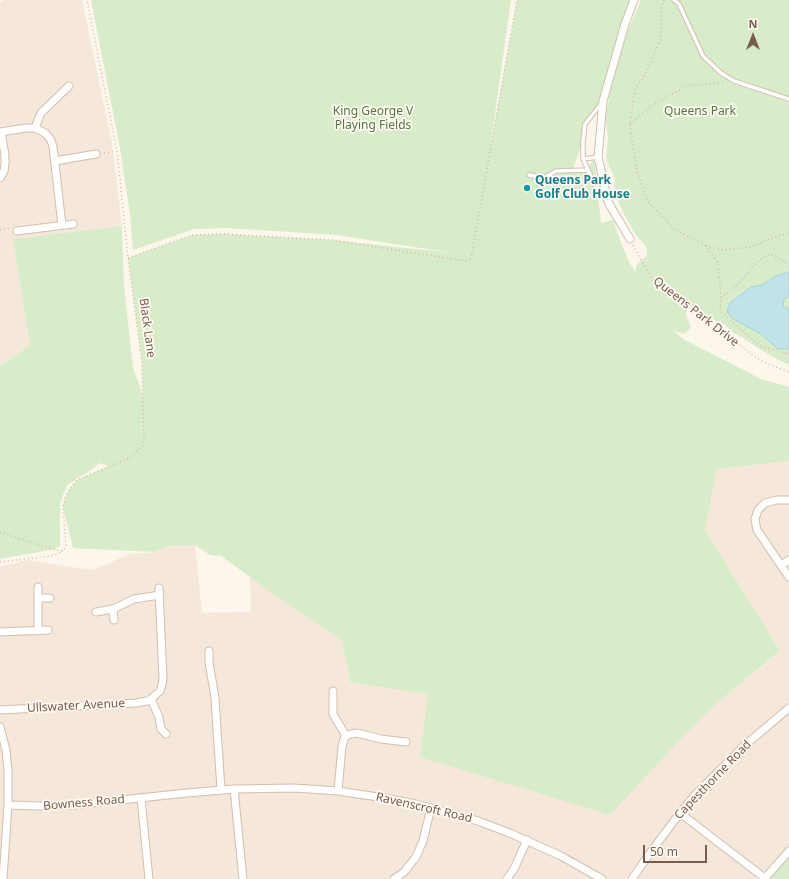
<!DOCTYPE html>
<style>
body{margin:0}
#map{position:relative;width:789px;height:879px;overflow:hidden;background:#fdf6ec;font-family:"Noto Sans",sans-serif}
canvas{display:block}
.north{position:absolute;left:733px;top:16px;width:40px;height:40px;-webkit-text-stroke:3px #fffaf3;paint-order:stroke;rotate:0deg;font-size:11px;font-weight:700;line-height:16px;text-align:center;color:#7a5c4d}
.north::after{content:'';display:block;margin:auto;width:14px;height:18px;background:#7a5c4d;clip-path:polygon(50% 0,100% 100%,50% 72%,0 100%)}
.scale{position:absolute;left:643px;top:845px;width:64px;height:18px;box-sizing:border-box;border:2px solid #7a5c4d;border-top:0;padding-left:5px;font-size:12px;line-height:14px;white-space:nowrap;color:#7a5c4d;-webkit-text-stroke:3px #fffaf3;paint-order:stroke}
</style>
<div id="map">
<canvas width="789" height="879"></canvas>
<div class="north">N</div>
<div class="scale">50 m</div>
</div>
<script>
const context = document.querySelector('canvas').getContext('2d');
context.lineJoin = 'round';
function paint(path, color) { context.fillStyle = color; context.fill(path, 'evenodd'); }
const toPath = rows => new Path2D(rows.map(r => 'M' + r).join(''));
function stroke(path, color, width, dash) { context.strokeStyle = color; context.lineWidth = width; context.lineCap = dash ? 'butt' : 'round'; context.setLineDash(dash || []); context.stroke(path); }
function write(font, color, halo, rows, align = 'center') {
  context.font = font + ' "Noto Sans",sans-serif'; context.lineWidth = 3.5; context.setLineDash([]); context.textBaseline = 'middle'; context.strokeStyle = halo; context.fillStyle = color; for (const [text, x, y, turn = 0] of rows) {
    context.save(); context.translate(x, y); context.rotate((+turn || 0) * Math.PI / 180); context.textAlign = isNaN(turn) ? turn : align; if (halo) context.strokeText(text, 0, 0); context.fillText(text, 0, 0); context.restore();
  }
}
const residential = toPath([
 [4,0,82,0,112,143,122,226,13,239,30,345,0,366,0,3],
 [789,461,789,879,0,879,0,567,26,560,51,564,93,570,130,554,155,552,168,546,195,545,202,613,251,612,250,576,286,603,342,640,350,682,427,694,426,711,674,746,717,703,780,652,705,530,717,469]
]);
const green = toPath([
 [91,0,511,0,490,150,517,0,630,0,603,101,585,124,583,141,573,169,588,170,594,157,601,223,613,220,620,240,630,264,636,272,636,266,641,260,646,257,647,254,646,246,637,237,624,214,618,201,614,186,615,179,606,159,608,136,605,118,612,83,628,30,641,0,789,0,789,365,771,356,733,332,720,321,718,323,694,307,687,306,686,314,691,328,684,334,673,330,683,339,761,379,789,387,789,461,717,469,705,530,780,651,717,703,674,746,610,815,420,757,426,711,427,694,350,682,342,640,286,603,221,556,210,555,195,545,168,546,155,552,73,548,63,507,65,498,69,490,76,481,84,477,109,466,100,463,91,470,67,485,60,503,60,545,55,549,0,559,0,366,30,345,13,239,122,226,124,285,133,368,143,395,142,362,128,258,192,235,223,234,332,240,453,253,336,235,227,228,194,229,133,250,130,215,120,148],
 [789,851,789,879,766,879]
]);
const water = toPath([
 [789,272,789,296,784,299,783,304,784,307,789,309,789,349,778,349,761,334,733,319,727,312,730,303,751,287,762,285,775,276,789,272]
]);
const path = toPath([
 [664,0,661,9,661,38,645,75,635,89,630,124,637,171,648,202,666,220,673,228,706,246,718,263,721,298,720,311,760,346,789,354],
 [630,124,653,105,686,86,724,82],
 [104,153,116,151],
 [0,230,10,228],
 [633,245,653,281,698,316,763,362,789,372],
 [706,246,724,250,751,247,774,237,789,233],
 [128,258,192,235,223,234,332,240,465,261,470,259,472,254,517,0],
 [721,298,738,284,755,264,767,255,773,255,789,264],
 [0,532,51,549,63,551,65,548,66,544,63,507,65,498,69,490,76,481,84,477,128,459,144,444,142,362,128,258,117,151,87,0],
 [0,562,51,556,59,553,63,551]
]);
const service = toPath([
 [674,0,679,4,703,56,721,73,734,81,789,99],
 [601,104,585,124,583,141,583,159,596,187,605,191],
 [583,159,598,157],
 [529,175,544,178,556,171,588,170]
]);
const minor = toPath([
 [35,128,41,113,69,86],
 [0,132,26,128,35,128,45,133,51,140,53,147,62,225],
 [55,161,96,154],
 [0,178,4,171,5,164,5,155,1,132],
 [17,231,73,224],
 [630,239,608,202,598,157,603,101,625,24,634,0],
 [789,500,777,500,765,503,758,510,755,519,756,525,757,530,789,577],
 [781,565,789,560],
 [38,598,50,598],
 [113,609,114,620],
 [96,612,113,609,134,599,160,595],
 [38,631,38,587],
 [0,632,48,630],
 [209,651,209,662,215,698,221,790],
 [333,691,333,714,346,736],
 [151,699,159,717,161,729,166,734],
 [0,710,136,703,147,701,151,699,160,691,162,685,163,679,159,588],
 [0,727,6,750,8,771,8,805,3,879],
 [234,789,243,879],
 [338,791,342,746,344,739,346,736,351,734,357,733,381,739,406,742],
 [141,798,149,879],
 [8,805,41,806,73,805,187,793,234,789,294,788,338,791,378,797,416,804,478,821,512,834,561,856,602,879],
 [680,813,766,879],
 [765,878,789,851],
 [394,879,404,872,416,857,423,841,431,808],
 [507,879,514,869,527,840],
 [632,879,650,853,680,813,695,795,744,746,789,708]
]);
const markers = [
 [527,188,4,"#0f9aa8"]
];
const parkNames = [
 ["King George V",373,112],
 ["Playing Fields",373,126],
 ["Queens Park",700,112]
];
const cultureNames = [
 ["Queens Park",535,181],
 ["Golf Club House",535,195]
];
const streetNames = [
 ["Queens Park Drive",696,312,38],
 ["Black Lane",147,328,82],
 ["Ullswater Avenue",76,706,-3],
 ["Capesthorne Road",713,780,-46],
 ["Bowness Road",84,803,-5],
 ["Ravenscroft Road",424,808,13]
];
paint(residential, '#f5e8da');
paint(green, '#d8ecc9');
paint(water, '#bfe3e8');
stroke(water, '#a5d3da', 1);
stroke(service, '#d1beb0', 5.5);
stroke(minor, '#d1beb0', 9);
stroke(path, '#d9b8a5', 1.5, [1, 3]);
stroke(service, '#fff', 3.5);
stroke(minor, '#fff', 7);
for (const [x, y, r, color] of markers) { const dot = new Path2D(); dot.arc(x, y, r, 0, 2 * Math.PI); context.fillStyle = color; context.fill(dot); stroke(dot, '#fffaf3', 1.5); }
write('12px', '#537a41', '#fffaf3', parkNames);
write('bold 12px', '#0d838f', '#fffaf3', cultureNames, 'left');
write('12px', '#7a5c4d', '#fffaf3', streetNames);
</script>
